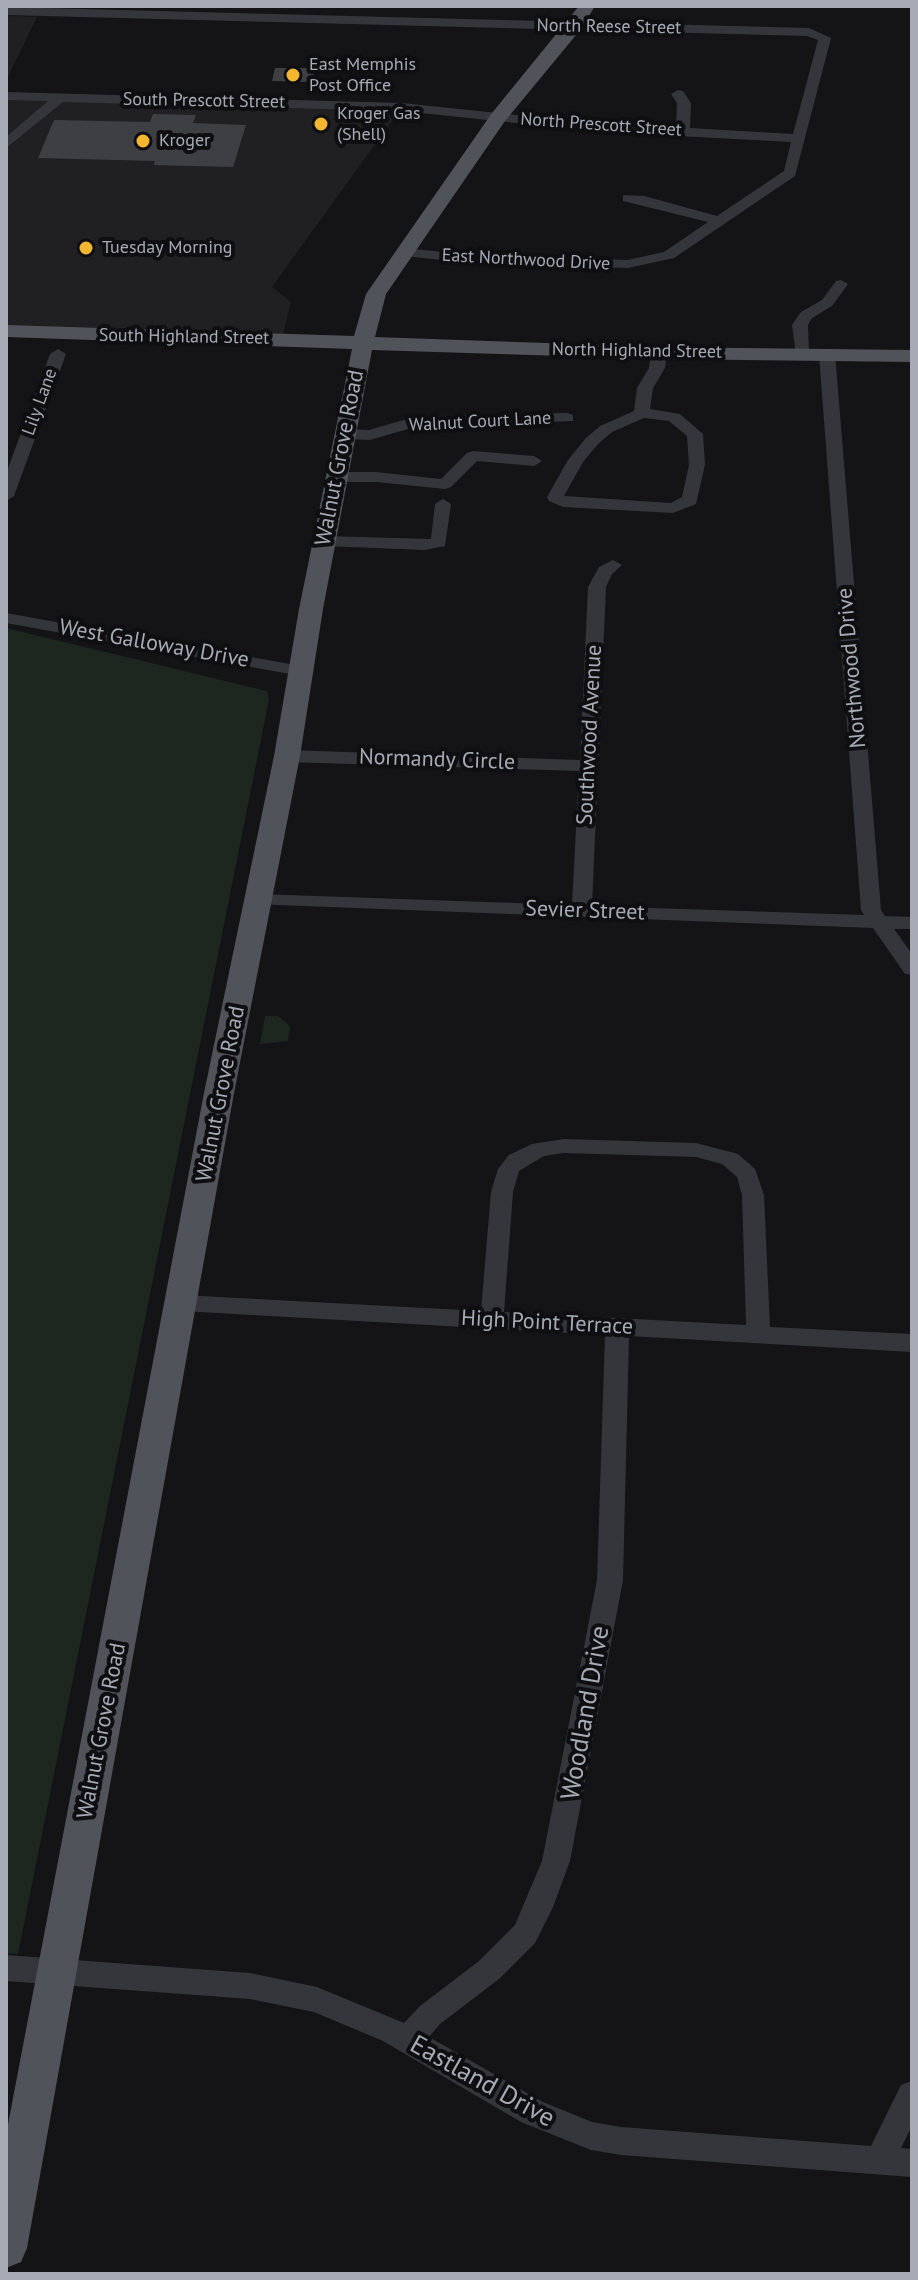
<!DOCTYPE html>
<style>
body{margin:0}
#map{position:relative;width:918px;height:2280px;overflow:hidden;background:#141416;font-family:"PT Sans",sans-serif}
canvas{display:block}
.frame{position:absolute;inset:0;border:8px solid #a6abb6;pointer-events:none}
</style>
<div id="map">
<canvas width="918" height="2280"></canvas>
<div class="frame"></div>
</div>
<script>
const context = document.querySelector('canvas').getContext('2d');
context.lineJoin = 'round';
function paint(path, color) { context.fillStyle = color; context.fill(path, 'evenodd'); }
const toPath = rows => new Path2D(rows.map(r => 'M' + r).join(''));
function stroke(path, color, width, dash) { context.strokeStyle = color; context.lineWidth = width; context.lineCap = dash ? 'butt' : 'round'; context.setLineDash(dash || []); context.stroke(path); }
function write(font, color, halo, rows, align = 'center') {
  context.font = font + ' "PT Sans",sans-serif'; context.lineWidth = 8; context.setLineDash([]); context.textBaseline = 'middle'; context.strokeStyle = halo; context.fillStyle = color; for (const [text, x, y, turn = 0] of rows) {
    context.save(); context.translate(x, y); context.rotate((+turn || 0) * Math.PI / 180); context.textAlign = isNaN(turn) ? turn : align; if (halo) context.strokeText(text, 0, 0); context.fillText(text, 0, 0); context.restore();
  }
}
const built = toPath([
 [6,16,37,17,6,81],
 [6,96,402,107,272,287,291,302,282,339,6,331]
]);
const green = toPath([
 [6,628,267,691,269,699,18,1954,6,1953],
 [265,1016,278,1016,290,1026,288,1041,260,1044]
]);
const building = toPath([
 [275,68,315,68,312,82,272,81],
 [153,114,196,115,193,123,246,125,233,167,154,165,155,161,38,158,54,120,150,122]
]);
const minor = toPath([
 [6,7,809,28,831,38,795,176,674,258,628,268,472,263,404,256,397,252,404,248,472,255,628,260,664,252,708,222,623,201,623,195,644,196,717,216,784,171,791,142,602,132,402,111,63,102,6,148,6,137,48,101,6,100,6,92,402,103,602,124,676,128,677,103,671,94,678,90,683,91,691,103,690,128,793,134,818,40,807,36,6,15,6,7],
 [841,280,848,284,832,306,812,318,808,325,809,353,801,358,796,356,792,325,801,312,822,300,836,281,841,280],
 [659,348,667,353,665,368,653,388,650,409,680,414,703,434,705,465,696,504,673,513,563,507,549,501,547,497,568,460,586,438,600,426,634,411,637,388,649,368,651,353,659,348],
 [644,418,669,421,687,436,689,465,682,497,671,503,564,496,583,462,598,444,612,432,644,418],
 [58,349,66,354,14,496,6,501,6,474,50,354,58,349],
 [827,349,835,354,881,910,885,916,912,917,912,929,894,929,912,954,912,975,905,974,873,928,252,904,249,900,259,894,572,905,579,771,287,762,278,756,287,750,580,760,588,587,599,567,613,560,622,565,612,574,606,587,592,906,864,915,861,910,819,354,827,349],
 [567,413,573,415,573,421,440,426,408,429,370,440,346,439,338,434,346,429,369,430,407,419,440,416,567,413],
 [473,451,534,456,542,461,534,466,477,461,451,487,445,489,376,482,337,482,329,477,337,472,376,472,441,479,467,453,473,451],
 [443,499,451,504,445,546,425,550,324,546,316,541,324,536,431,539,435,504,443,499],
 [6,613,301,666,310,671,301,676,6,623,6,613],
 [564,1139,696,1143,738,1154,755,1169,764,1195,770,1327,912,1334,912,1352,629,1336,623,1580,570,1861,553,1907,535,1943,499,1979,440,2024,429,2037,543,2102,592,2122,621,2127,871,2146,901,2085,912,2081,912,2126,901,2148,912,2149,912,2177,621,2155,591,2150,521,2122,383,2041,314,2012,250,1999,6,1981,6,1955,250,1973,317,1987,404,2023,420,2006,479,1961,515,1925,542,1861,597,1580,605,1335,182,1311,174,1309,170,1303,174,1297,182,1295,481,1311,491,1192,498,1169,509,1155,532,1144,564,1139],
 [564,1153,696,1157,722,1164,737,1177,742,1195,746,1325,504,1312,513,1192,519,1171,544,1156,564,1153]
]);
const major = toPath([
 [579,6,595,6,581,29,505,121,386,294,375,337,659,347,912,350,912,362,659,359,372,350,323,609,300,756,234,1093,27,2248,21,2262,6,2268,6,2135,204,1093,274,756,299,609,352,349,6,337,6,325,354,336,366,294,492,113,579,6]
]);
const markers = [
 [293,75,8,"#f2b631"],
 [321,124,8,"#f2b631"],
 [143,141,8,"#f2b631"],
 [86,248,8,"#f2b631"]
];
const farStreetnames = [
 ["North Reese Street",609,27,1],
 ["South Prescott Street",204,101,1],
 ["North Prescott Street",601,125,4],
 ["East Northwood Drive",526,260,3],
 ["South Highland Street",184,337,1],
 ["North Highland Street",637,351,1],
 ["Lily Lane",40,402,-70],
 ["Walnut Court Lane",480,422,-3]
];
const farPoinames = [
 ["East Memphis",309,65],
 ["Post Office",309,86],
 ["Kroger Gas",337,114],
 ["(Shell)",337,135],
 ["Kroger",159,141],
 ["Tuesday Morning",102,248]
];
const streetNames = [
 ["Walnut Grove Road",340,458,-79],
 ["West Galloway Drive",154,644,10],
 ["Northwood Drive",852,668,-95],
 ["Southwood Avenue",590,735,-87],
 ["Normandy Circle",437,760,2],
 ["Sevier Street",585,911,2],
 ["Walnut Grove Road",221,1094,-79],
 ["High Point Terrace",547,1323,3],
 ["Walnut Grove Road",102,1731,-79]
];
const nearStreetnames = [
 ["Woodland Drive",586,1713,-80],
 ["Eastland Drive",482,2082,29]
];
paint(built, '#202023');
paint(green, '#1e2620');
paint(building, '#3e3f43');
paint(minor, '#35363b');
paint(major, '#51535a');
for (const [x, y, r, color] of markers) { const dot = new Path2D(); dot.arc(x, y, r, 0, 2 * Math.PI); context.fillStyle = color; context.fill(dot); stroke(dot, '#0f0f11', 3); }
write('18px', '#a6abb6', '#0f0f11', farStreetnames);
write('18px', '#a6abb6', '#0f0f11', farPoinames, 'left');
write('22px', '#a6abb6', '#0f0f11', streetNames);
write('26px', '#a6abb6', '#0f0f11', nearStreetnames);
</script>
